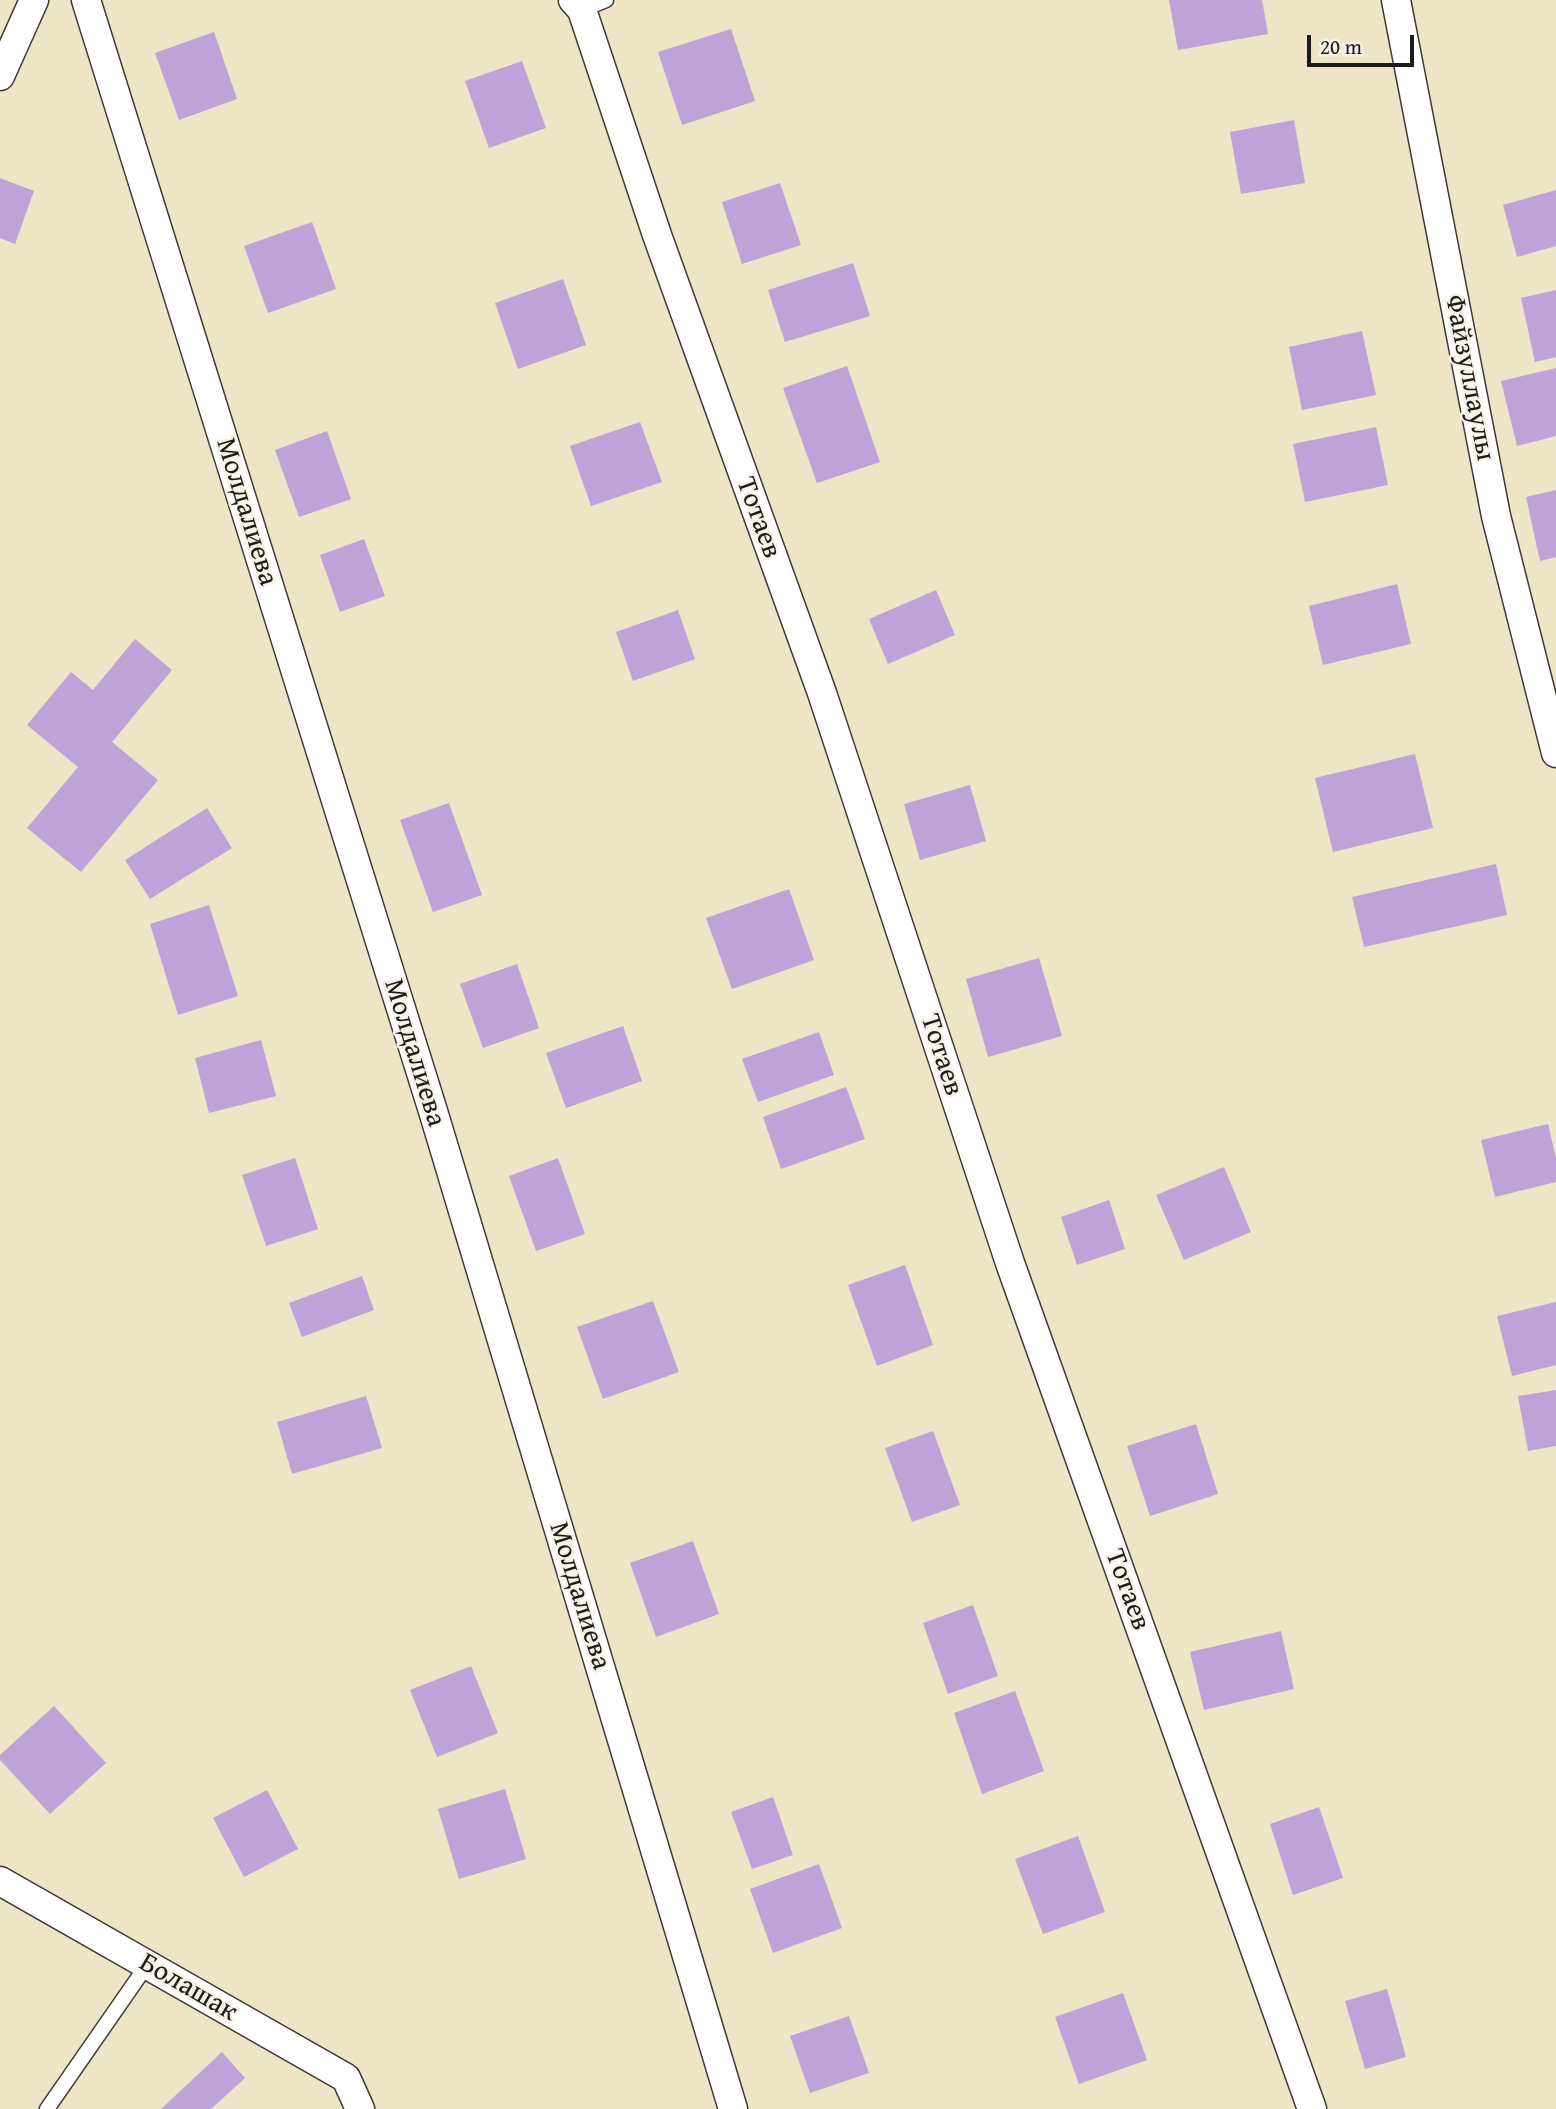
<!DOCTYPE html>
<meta charset="utf-8">
<style>
body{margin:0}
#map{position:relative;width:1556px;height:2109px;overflow:hidden;background:#eee4c6;font-family:"Gentium Book Plus",serif}
canvas{display:block}
.scale{position:absolute;left:1307px;top:35px;width:107px;height:32px;box-sizing:border-box;border:4px solid #1c1c1c;border-top:0;padding-left:9px;font-size:21px;line-height:24px;white-space:nowrap;color:#1c1c1c;-webkit-text-stroke:5px #f7f3e8;paint-order:stroke}
</style>
<div id="map">
<canvas width="1556" height="2109"></canvas>
<div class="scale">20 m</div>
</div>
<script>
const context = document.querySelector('canvas').getContext('2d');
context.lineJoin = 'round';
function paint(path, color) { context.fillStyle = color; context.fill(path, 'evenodd'); }
const toPath = rows => new Path2D(rows.map(r => 'M' + r).join(''));
function stroke(path, color, width, dash) { context.strokeStyle = color; context.lineWidth = width; context.lineCap = dash ? 'butt' : 'round'; context.setLineDash(dash || []); context.stroke(path); }
function write(font, color, halo, rows, align = 'center') {
  context.font = font + ' "Gentium Book Plus",serif'; context.lineWidth = 5; context.setLineDash([]); context.textBaseline = 'middle'; context.strokeStyle = halo; context.fillStyle = color; for (const [text, x, y, turn = 0] of rows) {
    context.save(); context.translate(x, y); context.rotate((+turn || 0) * Math.PI / 180); context.textAlign = isNaN(turn) ? turn : align; if (halo) context.strokeText(text, 0, 0); context.fillText(text, 0, 0); context.restore();
  }
}
const building = toPath([
 [1169,0,1262,0,1268,34,1178,50],
 [731,29,755,101,682,125,658,52],
 [214,32,237,99,179,120,155,53],
 [522,61,546,128,489,148,465,81],
 [1294,120,1305,183,1241,194,1230,132],
 [0,178,34,191,15,244,0,238],
 [780,183,801,245,742,264,722,202],
 [1556,190,1556,246,1517,257,1503,205],
 [312,222,336,289,268,313,244,246],
 [853,263,870,316,785,342,768,290],
 [563,279,586,345,518,369,495,303],
 [1556,290,1556,357,1535,362,1521,298],
 [1362,331,1376,395,1302,410,1289,347],
 [847,366,880,462,817,483,783,388],
 [1556,368,1556,436,1517,446,1501,381],
 [640,422,662,482,591,506,570,446],
 [1376,427,1388,485,1305,502,1293,444],
 [327,431,351,499,299,517,275,450],
 [1556,490,1556,557,1540,561,1526,497],
 [364,539,385,596,340,612,320,555],
 [1397,584,1411,644,1323,665,1309,606],
 [936,590,955,635,888,664,869,619],
 [678,610,695,659,633,681,616,632],
 [135,639,172,670,112,742,158,780,81,872,27,828,78,767,27,725,71,672,93,690],
 [1415,754,1433,828,1333,852,1315,778],
 [970,785,986,841,920,860,904,804],
 [449,803,482,895,433,912,400,820],
 [207,808,232,848,150,899,125,860],
 [1496,864,1507,915,1364,947,1352,897],
 [789,889,814,960,732,989,706,918],
 [209,905,238,996,178,1015,150,924],
 [1039,958,1062,1036,988,1057,966,979],
 [517,964,539,1028,483,1048,460,984],
 [623,1026,642,1081,566,1108,546,1053],
 [819,1032,834,1075,758,1102,742,1059],
 [261,1040,276,1096,209,1113,195,1058],
 [846,1087,865,1139,781,1169,763,1117],
 [1548,1124,1556,1158,1556,1182,1495,1197,1481,1140],
 [295,1158,318,1229,266,1246,242,1175],
 [558,1158,585,1234,536,1251,509,1176],
 [1224,1167,1251,1232,1184,1260,1156,1195],
 [1109,1200,1125,1249,1077,1265,1061,1217],
 [905,1265,933,1345,877,1366,848,1285],
 [362,1276,374,1310,302,1337,289,1303],
 [653,1301,679,1372,603,1399,577,1327],
 [1556,1302,1556,1365,1512,1376,1497,1316],
 [1556,1390,1556,1446,1528,1451,1518,1396],
 [366,1396,382,1448,292,1474,277,1422],
 [1196,1424,1218,1494,1150,1516,1127,1446],
 [933,1431,960,1505,912,1522,885,1448],
 [693,1541,719,1614,656,1637,630,1563],
 [973,1605,998,1676,948,1694,923,1623],
 [1281,1631,1294,1689,1204,1710,1190,1652],
 [471,1666,498,1733,437,1757,410,1690],
 [1015,1691,1044,1771,982,1794,954,1713],
 [54,1706,106,1763,50,1814,0,1760,0,1755],
 [505,1789,526,1859,459,1879,438,1809],
 [267,1790,298,1849,244,1877,213,1818],
 [773,1797,793,1855,752,1869,731,1812],
 [1319,1807,1343,1878,1293,1895,1270,1824],
 [1078,1836,1105,1912,1043,1934,1015,1859],
 [819,1864,842,1928,773,1953,750,1889],
 [1387,1989,1406,2057,1365,2069,1345,2001],
 [1123,1993,1147,2060,1079,2084,1055,2017],
 [849,2016,869,2073,810,2093,790,2036],
 [222,2052,245,2078,211,2109,161,2109]
]);
const lane = toPath([
 [582,10,606,0],
 [47,2109,147,1965]
]);
const street = toPath([
 [86,0,433,1111,733,2109],
 [573,0,582,10,657,235,822,693,1010,1263,1312,2109],
 [1396,0,1496,516,1556,753],
 [0,76,34,0],
 [0,1881,346,2078,360,2109]
]);
const streetNames = [
 ["Файзуллаулы",1469,378,79],
 ["Молдалиева",246,512,73],
 ["Тотаев",758,518,70],
 ["Молдалиева",414,1053,73],
 ["Тотаев",941,1055,72],
 ["Тотаев",1127,1590,70],
 ["Молдалиева",579,1596,73],
 ["Болашак",188,1988,30]
];
paint(building, '#bfa2d8');
stroke(lane, '#3c3a36', 17);
stroke(street, '#3c3a36', 31);
stroke(lane, '#fff', 14);
stroke(street, '#fff', 28);
write('28px', '#1c1c1c', '#f7f3e8', streetNames);
</script>
